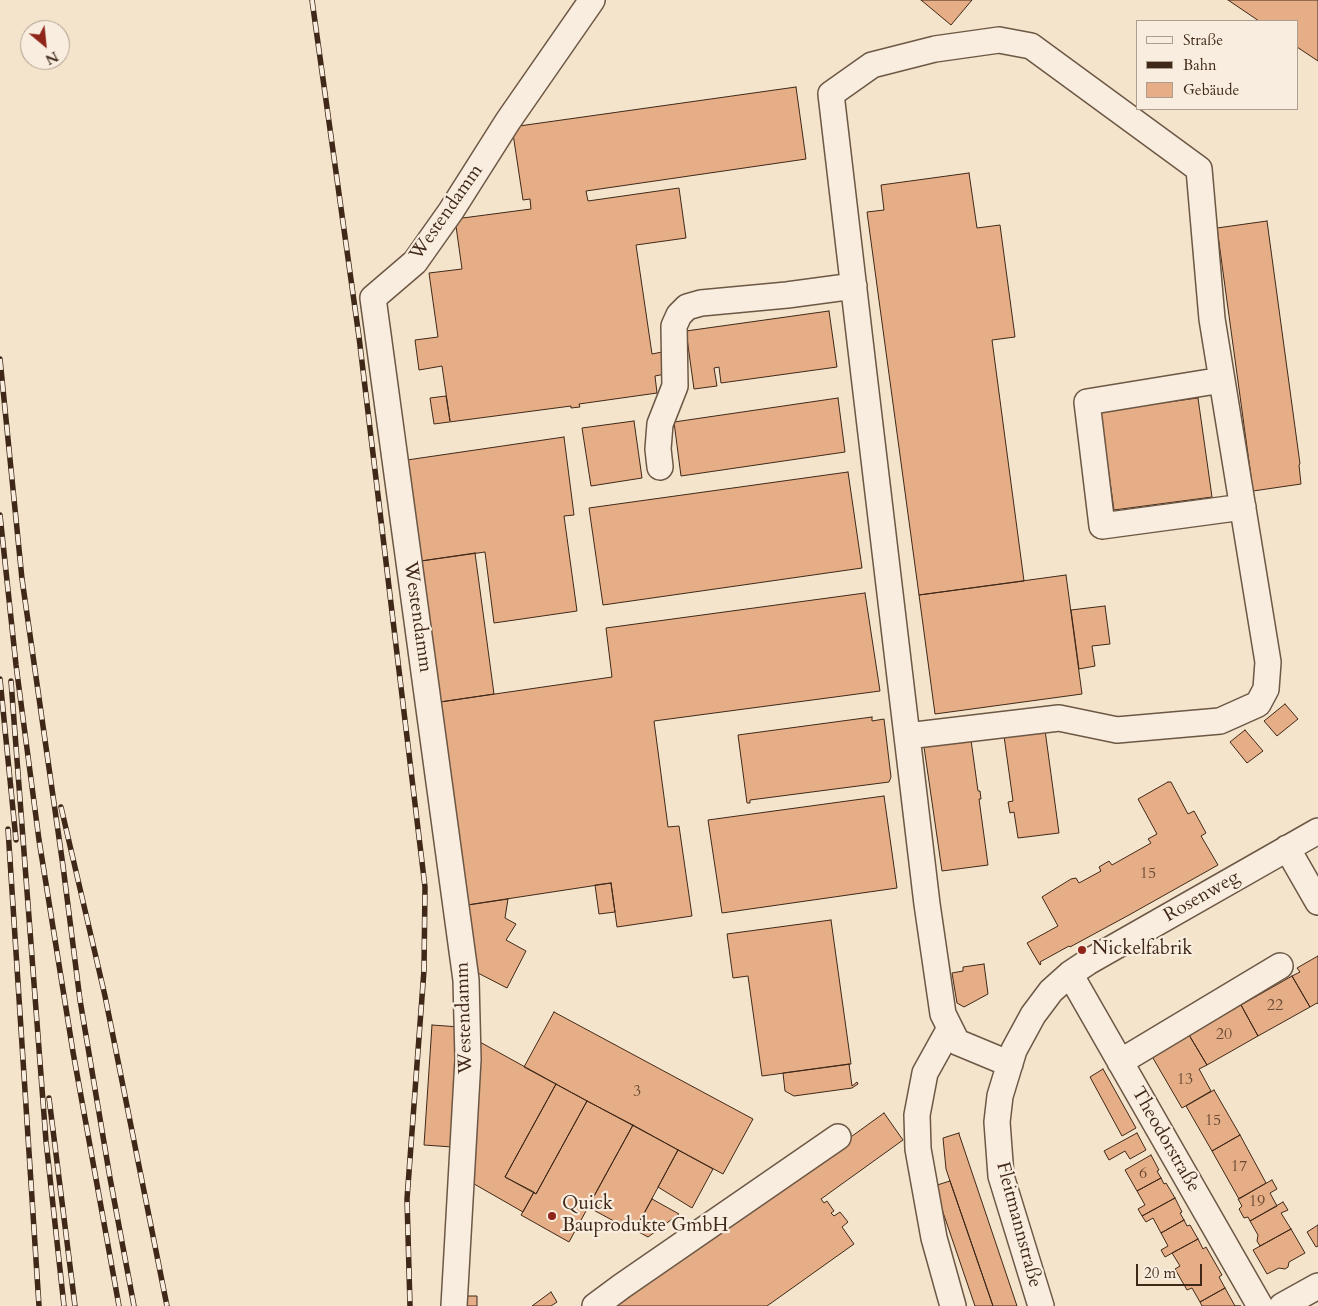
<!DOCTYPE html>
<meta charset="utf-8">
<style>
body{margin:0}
#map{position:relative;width:1318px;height:1306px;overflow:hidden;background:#f4e4cc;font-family:Cardo,serif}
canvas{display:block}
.legend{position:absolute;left:1136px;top:20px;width:162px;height:90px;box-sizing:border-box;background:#f8edde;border:1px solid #ae9e8f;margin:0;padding:6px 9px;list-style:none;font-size:15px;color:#402818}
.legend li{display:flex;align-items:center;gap:10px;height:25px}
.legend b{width:25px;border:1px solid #ae9e8f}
.north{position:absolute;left:20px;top:20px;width:50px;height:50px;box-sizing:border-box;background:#f8edde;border:1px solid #ae9e8f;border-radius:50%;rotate:152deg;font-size:14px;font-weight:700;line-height:20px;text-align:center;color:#402818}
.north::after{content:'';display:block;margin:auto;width:18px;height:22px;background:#8f2418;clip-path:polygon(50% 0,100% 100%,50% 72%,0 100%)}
.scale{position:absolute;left:1136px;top:1264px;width:66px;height:22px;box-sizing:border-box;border:2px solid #402818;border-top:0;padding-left:6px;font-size:15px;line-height:18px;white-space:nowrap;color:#402818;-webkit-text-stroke:4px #f8edde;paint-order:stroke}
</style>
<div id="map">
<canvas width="1318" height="1306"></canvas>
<ul class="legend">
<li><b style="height:6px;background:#f8edde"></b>Straße</li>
<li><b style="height:6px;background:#402818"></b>Bahn</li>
<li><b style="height:14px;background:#e6ae87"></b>Gebäude</li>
</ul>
<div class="north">N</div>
<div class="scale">20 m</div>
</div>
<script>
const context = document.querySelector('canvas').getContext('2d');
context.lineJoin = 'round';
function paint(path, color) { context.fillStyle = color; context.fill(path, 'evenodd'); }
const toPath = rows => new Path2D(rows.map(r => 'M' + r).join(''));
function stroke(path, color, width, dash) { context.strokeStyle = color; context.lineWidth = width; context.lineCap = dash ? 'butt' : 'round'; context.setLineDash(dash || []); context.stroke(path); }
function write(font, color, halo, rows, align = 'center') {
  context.font = font + ' Cardo,serif'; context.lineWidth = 4.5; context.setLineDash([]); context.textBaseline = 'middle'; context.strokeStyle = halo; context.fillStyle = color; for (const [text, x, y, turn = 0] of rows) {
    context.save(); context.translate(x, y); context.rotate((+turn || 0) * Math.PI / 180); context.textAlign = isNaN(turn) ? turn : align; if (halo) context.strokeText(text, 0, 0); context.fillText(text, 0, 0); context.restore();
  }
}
const building = toPath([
 [921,0,972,0,951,25,921,0],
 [1228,0,1318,0,1318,61,1297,47,1297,21,1259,21,1228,0],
 [796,87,806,159,586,191,588,201,679,188,686,238,636,245,652,354,662,352,665,374,655,376,657,393,579,404,580,407,571,408,571,406,434,424,430,398,446,396,450,421,442,366,419,370,415,340,438,337,429,273,462,269,455,219,531,209,530,199,523,200,512,127,796,87],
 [969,173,977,228,1000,225,1015,337,992,340,1024,581,919,595,867,212,884,210,881,185,969,173],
 [1267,221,1300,464,1299,465,1301,484,1253,491,1217,228,1267,221],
 [829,311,837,367,721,383,719,367,714,368,717,386,694,389,686,331,829,311],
 [838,398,845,452,681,476,674,422,838,398],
 [1198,398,1212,497,1114,510,1100,411,1198,398],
 [634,421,642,478,591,486,582,428,634,421],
 [564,437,574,515,564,516,577,611,494,623,485,552,421,561,407,460,564,437],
 [848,472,862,568,603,605,589,508,848,472],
 [475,553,494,694,440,702,421,561,475,553],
 [1066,575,1082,694,935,714,919,595,1066,575],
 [865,593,880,691,654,721,668,827,679,826,692,916,617,927,611,883,467,905,440,702,612,677,606,628,865,593],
 [1105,606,1110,644,1092,646,1095,666,1079,669,1071,610,1105,606],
 [1285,704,1298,719,1277,736,1264,721,1285,704],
 [872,717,872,721,884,719,891,777,889,782,750,800,750,803,747,803,738,735,872,717],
 [1045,730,1059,833,1018,838,1014,812,1010,813,1008,802,1013,801,1004,736,1045,730],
 [1245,730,1263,751,1247,763,1230,742,1245,730],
 [971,740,978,791,980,791,981,799,979,799,988,865,942,871,924,747,971,740],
 [1168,782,1171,782,1188,814,1194,811,1206,833,1201,836,1218,865,1129,915,1070,947,1069,946,1040,962,1041,964,1040,965,1027,943,1058,926,1042,897,1071,879,1076,878,1079,883,1101,871,1099,867,1109,861,1112,865,1151,843,1148,839,1157,834,1138,799,1168,782],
 [884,796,897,888,722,913,708,820,884,796],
 [611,883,615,912,599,914,595,885,611,883],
 [508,899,505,918,516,924,506,940,526,951,507,988,476,972,468,905,508,899],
 [831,920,851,1064,762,1076,748,976,733,978,727,934,831,920],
 [1318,956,1318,1004,1317,1003,1310,1007,1292,976,1300,972,1297,968,1318,956],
 [984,964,988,994,964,1007,957,1003,952,973,963,971,963,967,984,964],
 [1292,976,1310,1007,1258,1036,1241,1005,1292,976],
 [1241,1005,1258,1036,1207,1065,1189,1035,1241,1005],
 [554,1012,753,1119,723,1174,524,1067,554,1012],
 [432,1025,460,1027,452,1147,424,1145,432,1025],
 [1189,1035,1207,1065,1199,1069,1211,1091,1182,1108,1150,1053,1189,1035],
 [478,1041,556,1084,505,1177,534,1192,523,1212,469,1181,478,1041],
 [849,1064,852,1086,857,1082,858,1084,852,1088,794,1096,785,1091,783,1073,849,1064],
 [1103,1069,1136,1128,1122,1136,1090,1077,1103,1069],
 [556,1084,587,1101,536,1194,505,1177,556,1084],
 [1214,1090,1240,1135,1212,1151,1186,1106,1214,1090],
 [587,1101,633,1125,569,1242,521,1215,534,1192,536,1194,587,1101],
 [884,1113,903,1140,821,1199,824,1203,827,1201,834,1211,831,1213,834,1216,840,1212,848,1222,842,1227,854,1244,767,1306,617,1306,884,1113],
 [633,1125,678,1150,634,1232,588,1207,633,1125],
 [959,1133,959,1134,1017,1306,993,1306,950,1181,946,1169,943,1138,959,1133],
 [1137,1133,1146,1150,1130,1159,1125,1151,1109,1160,1104,1151,1137,1133],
 [1240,1135,1266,1183,1239,1199,1212,1151,1240,1135],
 [678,1150,713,1169,692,1208,658,1187,678,1150],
 [1151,1155,1159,1170,1157,1171,1161,1178,1137,1191,1125,1170,1151,1155],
 [1161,1178,1164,1184,1166,1183,1175,1198,1142,1216,1138,1209,1145,1205,1137,1191,1161,1178],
 [1272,1180,1277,1189,1270,1193,1277,1206,1250,1221,1248,1217,1244,1218,1239,1209,1242,1206,1238,1199,1272,1180],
 [950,1181,993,1306,975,1306,934,1186,950,1181],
 [1175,1198,1182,1212,1180,1213,1184,1220,1161,1233,1153,1218,1146,1222,1142,1216,1175,1198],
 [652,1199,679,1214,648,1237,635,1230,652,1199],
 [1283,1202,1288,1210,1281,1213,1291,1229,1260,1246,1257,1241,1258,1235,1250,1221,1283,1202],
 [1184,1220,1187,1226,1190,1225,1198,1239,1165,1257,1161,1250,1168,1246,1161,1233,1184,1220],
 [1318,1225,1318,1246,1316,1247,1307,1232,1318,1225],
 [1291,1229,1305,1253,1289,1262,1288,1267,1285,1269,1279,1268,1267,1274,1253,1250,1291,1229],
 [1198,1239,1203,1249,1206,1247,1222,1275,1219,1277,1225,1288,1200,1302,1192,1288,1187,1290,1175,1269,1180,1266,1172,1253,1198,1239],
 [1225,1288,1235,1306,1241,1306,1202,1306,1200,1302,1225,1288],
 [551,1292,557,1302,551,1306,532,1306,551,1292],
 [462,1296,477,1296,477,1306,461,1306,462,1296]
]);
const minor = toPath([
 [1222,380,1087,402,1102,526,1243,507],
 [660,467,658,449,660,424,675,386,674,326,679,315,687,307,701,303,787,295,854,286],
 [907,736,1059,718,1117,730,1220,721,1258,704,1266,689,1268,662,1212,319,1199,169,1031,46,999,40,935,49,872,65,831,94,864,375,927,904,943,1014,957,1042,1010,1064],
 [1287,848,1318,902],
 [1070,974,1260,1306],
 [950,1028,925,1073,917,1115,918,1149,934,1238,953,1306],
 [1120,1062,1280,966],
 [454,1306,468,1059,466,980,373,298,415,262,451,211,508,121,592,0],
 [595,1306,622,1286,838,1137],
 [1041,1306,1001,1176,997,1122,1000,1096,1014,1050,1033,1015,1051,991,1070,974,1088,962,1318,831],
 [1282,1306,1318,1286]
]);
const rail = toPath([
 [312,0,359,337,425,887,424,970,407,1199,410,1306],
 [0,359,22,579,63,866,80,1000,110,1178,134,1306],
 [0,515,16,665,39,840,73,1052,119,1306],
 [0,679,16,840],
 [11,681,46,1141,64,1306],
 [61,807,105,996,167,1306],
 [8,829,39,1306],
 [49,1098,75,1306]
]);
const markers = [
 [1082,950,5,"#8f2418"],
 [552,1216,5,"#8f2418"]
];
const numberNames = [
 ["15",1148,874],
 ["22",1275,1006],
 ["20",1224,1035],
 ["13",1185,1080],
 ["3",637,1092],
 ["15",1213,1121],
 ["17",1239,1167],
 ["6",1143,1174],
 ["19",1257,1202]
];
const streetNames = [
 ["Westendamm",447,213,-55],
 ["Westendamm",417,617,82],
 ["Rosenweg",1202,897,-30],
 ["Westendamm",465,1018,-92],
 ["Theodorstraße",1165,1140,60],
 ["Fleitmannstraße",1018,1225,75]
];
const poiNames = [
 ["Nickelfabrik",1092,950],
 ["Quick",562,1205],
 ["Bauprodukte GmbH",562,1227]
];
paint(building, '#e6ae87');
stroke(building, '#402818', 1);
stroke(minor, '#6d5745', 28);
stroke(minor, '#f8edde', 25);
stroke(rail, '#402818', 5.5);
stroke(rail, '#f8edde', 4, [11]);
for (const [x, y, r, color] of markers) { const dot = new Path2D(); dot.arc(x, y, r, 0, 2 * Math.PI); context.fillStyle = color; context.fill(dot); stroke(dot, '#f8edde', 2); }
write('16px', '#6a4a34', null, numberNames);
write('19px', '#402818', '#f8edde', streetNames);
write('19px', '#402818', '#f8edde', poiNames, 'left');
</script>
